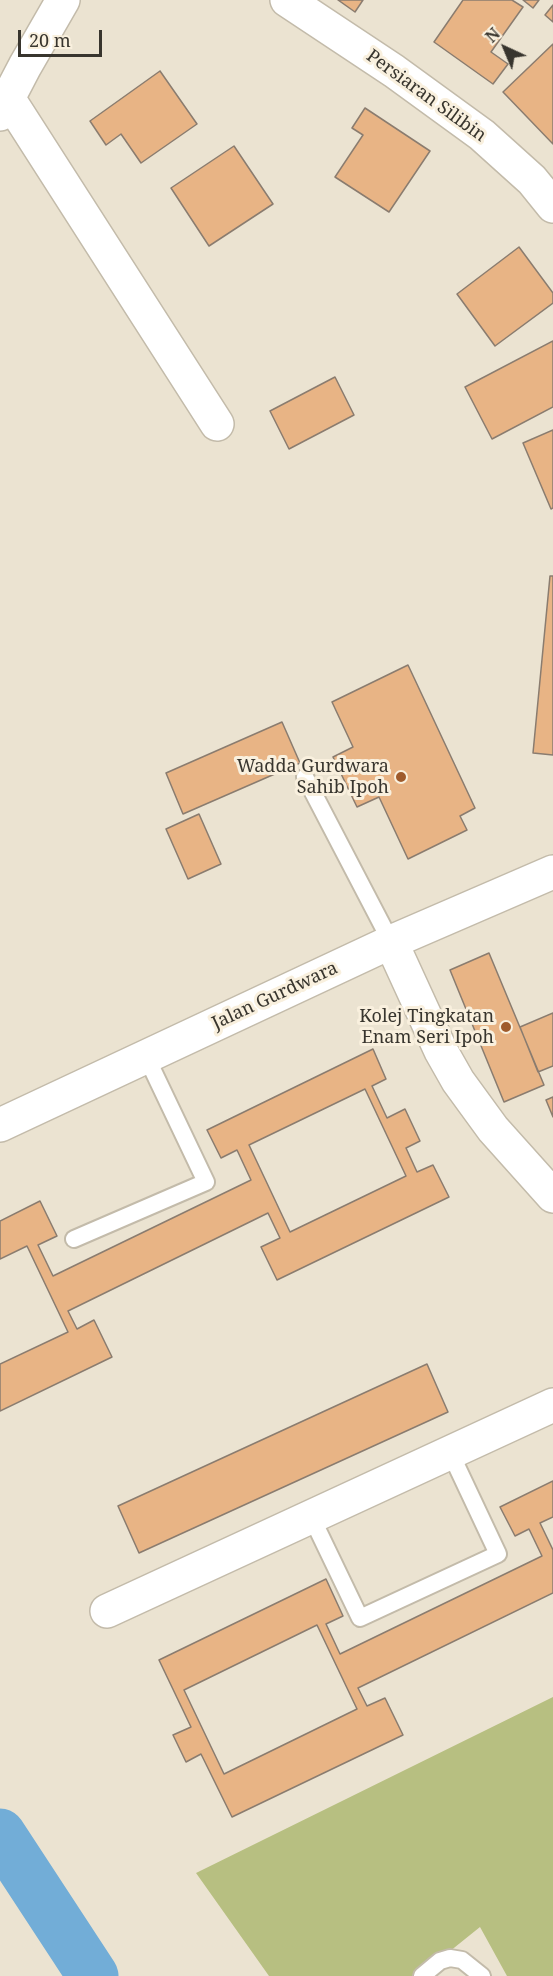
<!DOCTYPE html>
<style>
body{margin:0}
#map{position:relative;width:553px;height:1976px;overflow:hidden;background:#ebe3d1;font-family:"Noto Serif",serif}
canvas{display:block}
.north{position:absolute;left:475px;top:18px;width:60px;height:60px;-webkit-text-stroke:4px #f9f0de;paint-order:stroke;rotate:316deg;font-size:16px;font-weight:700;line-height:24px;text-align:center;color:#38352e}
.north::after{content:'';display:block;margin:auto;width:21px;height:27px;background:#38352e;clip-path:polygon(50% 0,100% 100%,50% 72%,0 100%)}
.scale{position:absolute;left:18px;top:30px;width:84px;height:27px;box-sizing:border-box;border:3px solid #38352e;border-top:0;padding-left:8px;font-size:18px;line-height:21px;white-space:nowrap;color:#38352e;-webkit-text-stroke:4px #f9f0de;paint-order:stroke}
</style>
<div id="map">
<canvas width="553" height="1976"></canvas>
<div class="north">N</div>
<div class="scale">20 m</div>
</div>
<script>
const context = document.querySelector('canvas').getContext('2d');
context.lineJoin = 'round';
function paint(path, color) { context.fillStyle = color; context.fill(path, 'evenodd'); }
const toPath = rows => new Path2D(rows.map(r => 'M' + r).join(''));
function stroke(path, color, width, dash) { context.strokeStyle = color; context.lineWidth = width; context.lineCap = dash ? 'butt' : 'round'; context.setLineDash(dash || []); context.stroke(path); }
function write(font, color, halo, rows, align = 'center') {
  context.font = font + ' "Noto Serif",serif'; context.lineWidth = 6; context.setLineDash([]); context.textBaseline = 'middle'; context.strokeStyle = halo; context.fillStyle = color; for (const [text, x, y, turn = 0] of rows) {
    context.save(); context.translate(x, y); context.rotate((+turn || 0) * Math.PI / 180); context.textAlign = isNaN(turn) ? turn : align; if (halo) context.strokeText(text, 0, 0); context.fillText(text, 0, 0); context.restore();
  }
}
const green = toPath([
 [553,1697,553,1976,507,1976,480,1927,419,1976,269,1976,196,1873]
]);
const river = toPath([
 [0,1834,93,1976]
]);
const building = toPath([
 [338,0,363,0,355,12,338,0],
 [463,0,512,0,523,7,491,52,508,64,493,84,434,42,463,0],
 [523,0,539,0,533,8,523,0],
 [553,5,553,22,545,15,553,5],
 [553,44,553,144,503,92,553,44],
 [160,71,197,124,141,163,121,134,106,145,90,121,160,71],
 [365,108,430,151,389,212,335,177,363,135,352,128,365,108],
 [234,146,273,204,209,246,171,188,234,146],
 [519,247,553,293,553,303,495,346,457,294,519,247],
 [553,341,553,407,492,439,465,387,553,341],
 [335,377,354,415,289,449,270,411,335,377],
 [553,430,553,508,551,509,523,443,553,430],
 [550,576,553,576,553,755,533,753,550,576],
 [408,665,475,808,460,816,467,830,408,859,379,797,357,807,333,757,353,747,332,702,408,665],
 [282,722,300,763,183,814,166,773,282,722],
 [199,814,221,864,188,879,166,829,199,814],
 [489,953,544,1085,504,1102,450,970,489,953],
 [553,1013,553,1066,538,1072,520,1027,553,1013],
 [373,1049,386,1079,372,1086,387,1118,405,1109,420,1141,406,1148,417,1172,433,1165,449,1197,277,1280,261,1247,280,1238,268,1213,68,1311,77,1329,94,1320,112,1357,0,1411,0,1364,68,1332,27,1246,0,1259,0,1221,40,1201,57,1236,38,1245,53,1276,251,1180,237,1150,221,1158,207,1130,373,1049],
 [365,1089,406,1176,290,1232,249,1145,365,1089],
 [553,1097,553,1117,546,1100,553,1097],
 [427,1364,448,1412,139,1553,118,1506,427,1364],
 [553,1481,553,1517,540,1523,553,1550,553,1593,358,1688,367,1706,385,1698,403,1735,232,1817,201,1754,186,1762,173,1735,191,1727,159,1660,326,1579,343,1616,326,1624,340,1654,542,1556,529,1529,515,1536,500,1507,553,1481],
 [317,1625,357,1709,224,1774,184,1690,317,1625]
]);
const lane = toPath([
 [305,777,391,942],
 [74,1239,206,1182,146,1056],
 [311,1516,360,1618,498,1554,450,1452],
 [422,1976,440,1961,450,1958,462,1960,482,1976]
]);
const street = toPath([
 [287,0,394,71,482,135,532,180,553,206],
 [8,98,217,424],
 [0,114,25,66,63,0],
 [391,942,441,1051,458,1081,493,1129,553,1196],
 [107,1611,553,1405]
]);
const secondary = toPath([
 [0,1125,391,942,553,872]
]);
const markers = [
 [401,777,6,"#9f5b2c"],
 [506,1027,6,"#9f5b2c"]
];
const streetNames = [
 ["Persiaran Silibin",426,96,36],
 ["Jalan Gurdwara",275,996,-25]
];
const poiNames = [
 ["Wadda Gurdwara",389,767],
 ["Sahib Ipoh",389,788],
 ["Kolej Tingkatan",494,1017],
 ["Enam Seri Ipoh",494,1038]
];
paint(green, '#b7bf81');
stroke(river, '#72add7', 51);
paint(building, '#e8b485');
stroke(building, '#8a7c6f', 1.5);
stroke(lane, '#c3bbaa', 20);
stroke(street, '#c3bbaa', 36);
stroke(secondary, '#c3bbaa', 36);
stroke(lane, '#fff', 16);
stroke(street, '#fff', 33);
stroke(secondary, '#fff', 33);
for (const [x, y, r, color] of markers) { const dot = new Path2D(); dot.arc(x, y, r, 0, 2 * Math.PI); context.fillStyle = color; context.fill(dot); stroke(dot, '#f9f0de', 2); }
write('18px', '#38352e', '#f9f0de', streetNames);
write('18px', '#38352e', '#f9f0de', poiNames, 'right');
</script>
